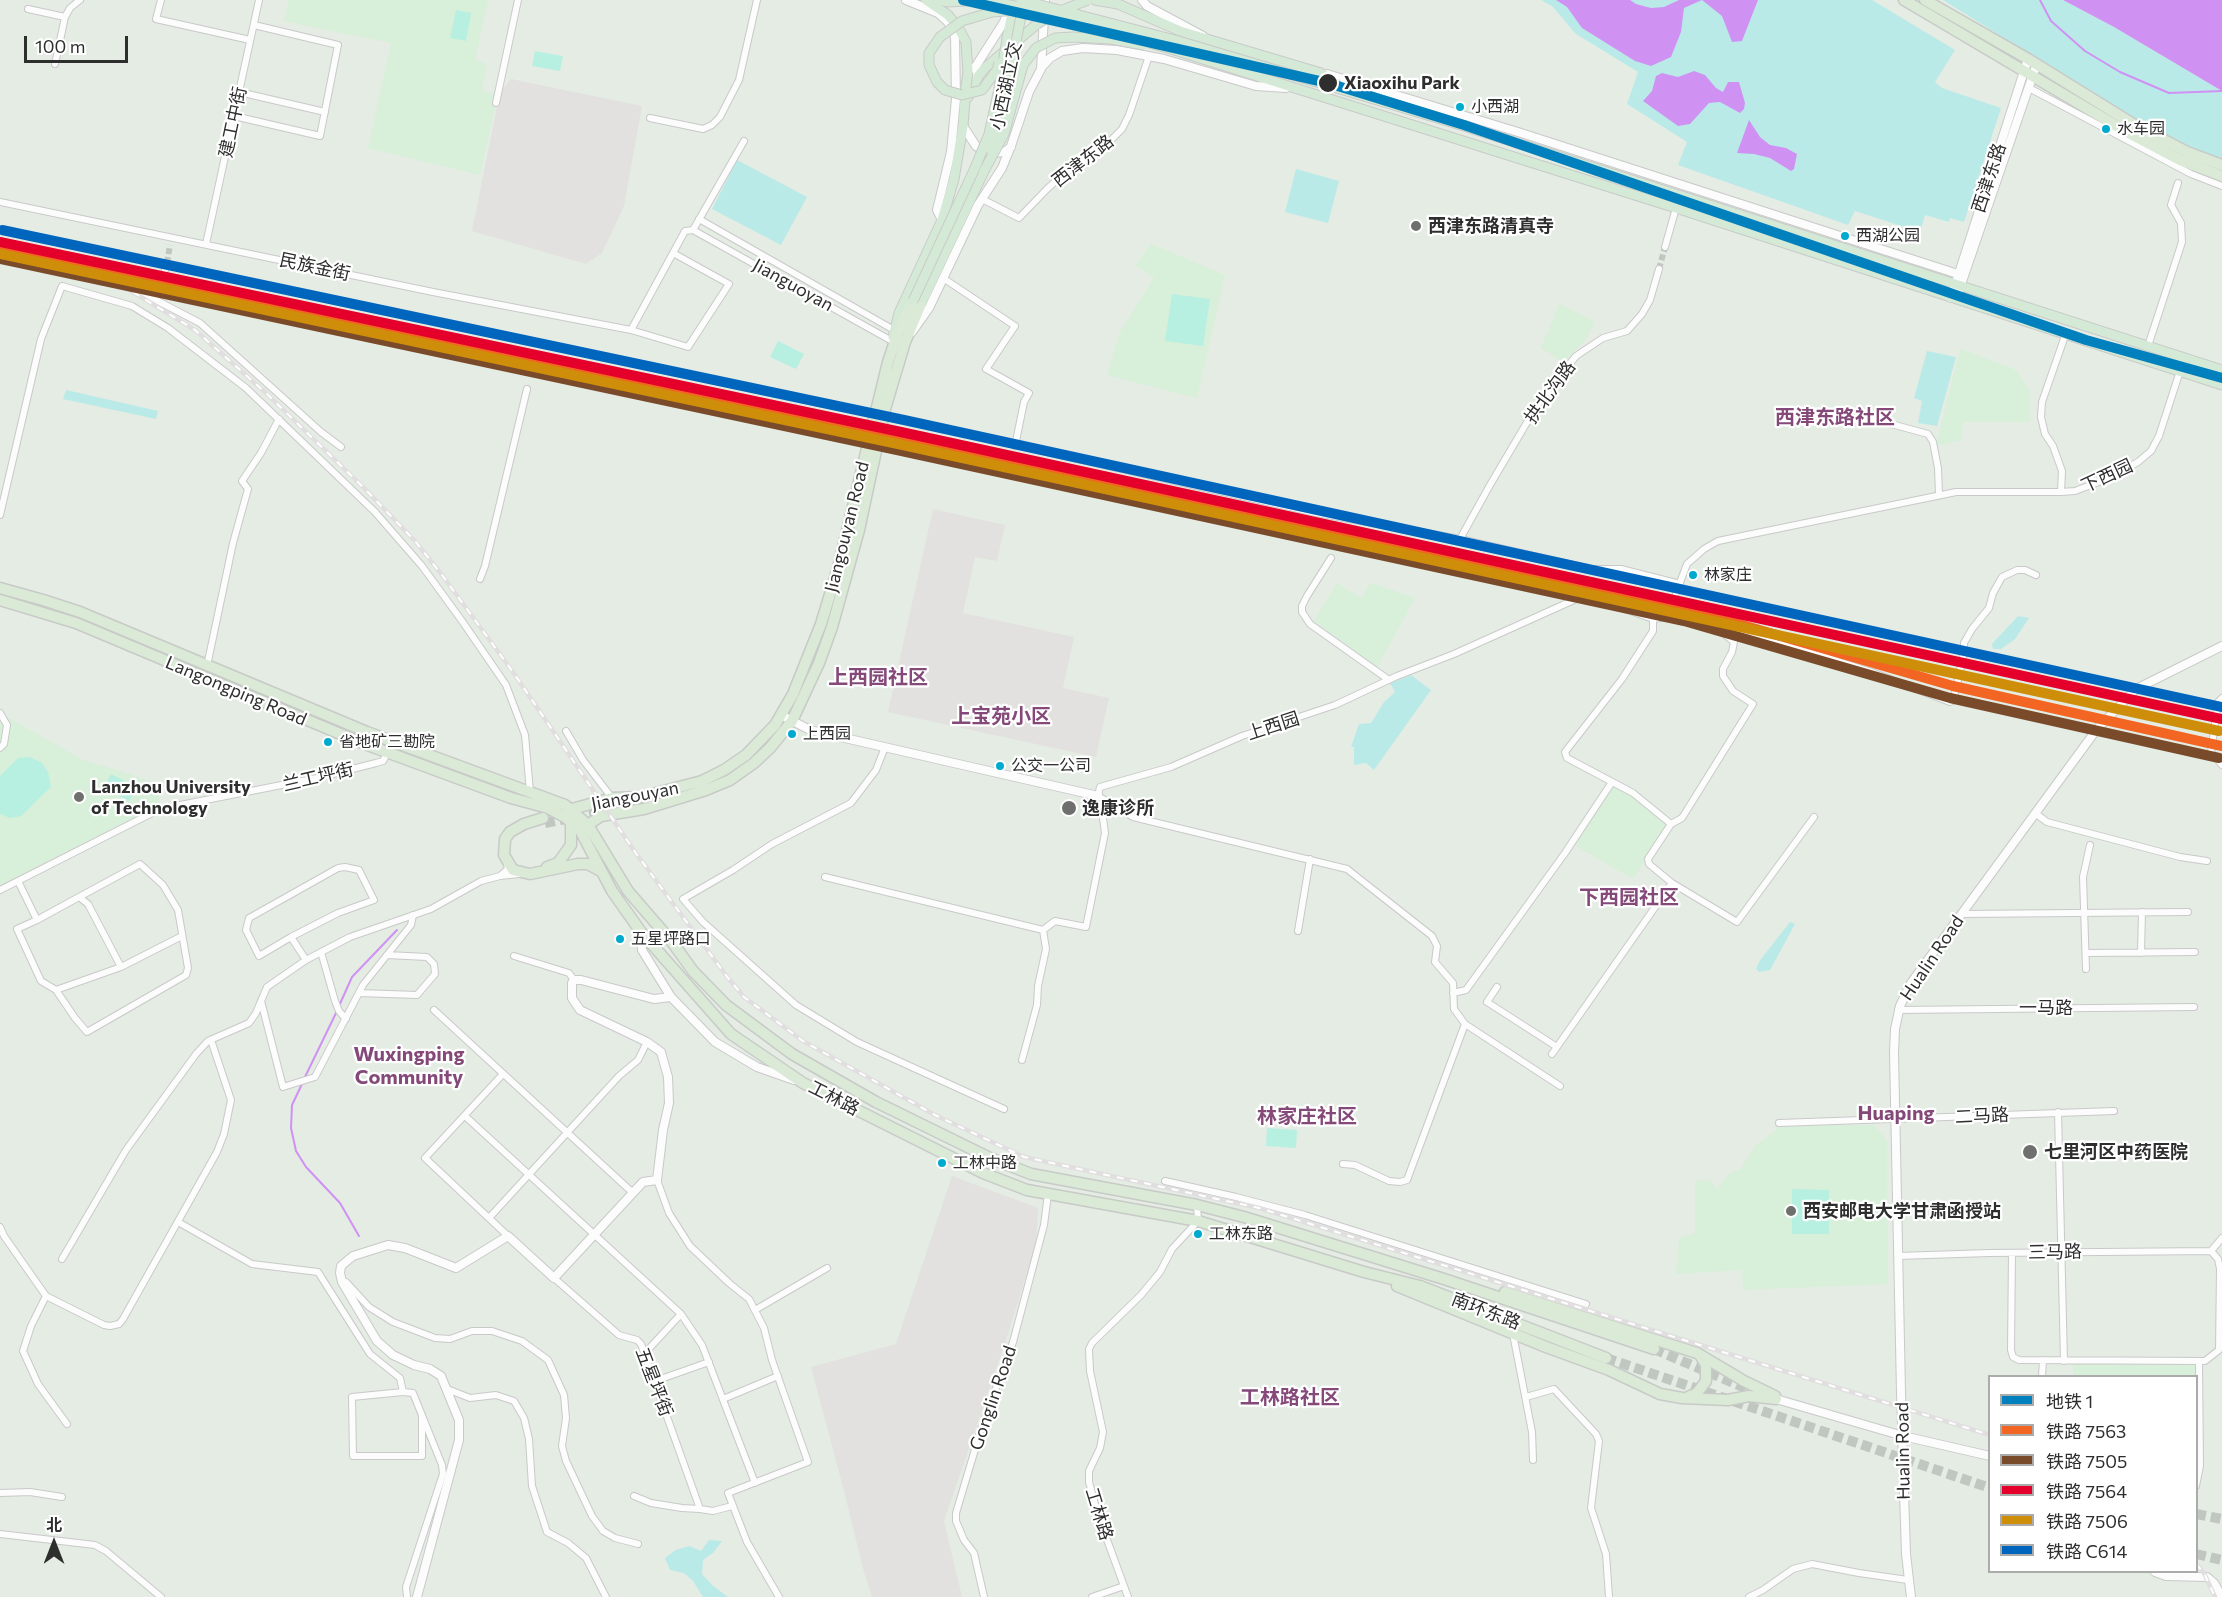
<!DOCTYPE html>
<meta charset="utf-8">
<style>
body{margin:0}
#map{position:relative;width:2222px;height:1597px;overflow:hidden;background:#e4ece4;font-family:Commissioner,"Noto Sans SC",sans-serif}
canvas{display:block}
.legend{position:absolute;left:1988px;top:1375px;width:210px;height:198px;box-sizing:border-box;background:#fff;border:2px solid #ababab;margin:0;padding:8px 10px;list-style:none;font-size:18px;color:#2e2e2e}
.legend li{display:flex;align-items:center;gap:12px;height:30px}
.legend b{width:30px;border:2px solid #ababab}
.north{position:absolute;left:24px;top:1513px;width:60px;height:60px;-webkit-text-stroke:4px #fff;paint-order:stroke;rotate:0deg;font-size:16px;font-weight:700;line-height:24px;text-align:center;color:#2e2e2e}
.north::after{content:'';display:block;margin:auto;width:21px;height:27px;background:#2e2e2e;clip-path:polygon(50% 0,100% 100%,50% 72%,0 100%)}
.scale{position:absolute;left:24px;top:36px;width:104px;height:27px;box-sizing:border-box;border:3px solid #2e2e2e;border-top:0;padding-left:8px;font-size:18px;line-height:21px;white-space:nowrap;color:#2e2e2e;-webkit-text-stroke:4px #fff;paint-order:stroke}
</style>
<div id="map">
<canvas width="2222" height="1597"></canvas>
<ul class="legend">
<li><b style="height:8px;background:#0080bc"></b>地铁 1</li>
<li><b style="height:8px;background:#f26522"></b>铁路 7563</li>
<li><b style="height:8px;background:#7a4b2a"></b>铁路 7505</li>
<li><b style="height:8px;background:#e4002b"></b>铁路 7564</li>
<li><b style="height:8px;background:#cf8e09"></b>铁路 7506</li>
<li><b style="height:8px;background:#0065bd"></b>铁路 C614</li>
</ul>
<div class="north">北</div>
<div class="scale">100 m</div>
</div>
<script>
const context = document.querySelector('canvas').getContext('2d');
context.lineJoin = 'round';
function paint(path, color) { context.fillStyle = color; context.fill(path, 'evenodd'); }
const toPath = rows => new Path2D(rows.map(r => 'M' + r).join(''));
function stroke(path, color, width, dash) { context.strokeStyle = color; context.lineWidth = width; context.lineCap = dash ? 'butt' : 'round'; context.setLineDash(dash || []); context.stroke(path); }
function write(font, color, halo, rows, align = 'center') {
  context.font = font + ' Commissioner,"Noto Sans SC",sans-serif'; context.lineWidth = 4.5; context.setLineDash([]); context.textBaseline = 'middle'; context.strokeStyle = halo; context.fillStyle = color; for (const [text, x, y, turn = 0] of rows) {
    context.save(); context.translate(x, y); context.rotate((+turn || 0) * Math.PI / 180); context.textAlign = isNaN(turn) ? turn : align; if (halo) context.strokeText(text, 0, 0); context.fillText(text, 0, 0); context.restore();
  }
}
const industrial = toPath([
 [511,79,642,106,624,206,602,253,586,264,472,231,500,92],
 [933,509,1005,525,997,561,975,557,963,613,1074,637,1063,688,1109,698,1096,757,888,712],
 [952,1176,1038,1208,1036,1244,1007,1337,944,1521,962,1597,872,1597,864,1572,842,1483,811,1367,896,1344]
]);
const education = toPath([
 [289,0,488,0,475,60,487,64,482,91,498,95,480,175,368,148,391,43,284,21],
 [1151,244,1225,275,1197,398,1107,375,1120,332,1154,278,1136,265],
 [1559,304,1595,322,1585,340,1564,362,1541,348],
 [1960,349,2012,368,2018,373,2029,389,2030,422,1964,422,1961,440,1936,446],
 [1337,583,1361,598,1371,583,1415,598,1377,667,1314,621],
 [0,713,83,760,130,774,158,785,160,809,0,890],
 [1610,779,1649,810,1667,827,1633,879,1574,845],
 [1784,1124,1874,1125,1887,1141,1888,1284,1743,1290,1742,1270,1676,1274,1679,1238,1695,1233,1695,1181,1709,1180,1717,1189,1730,1173,1740,1170,1755,1146],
 [2073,1363,2196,1363,2196,1376,2073,1376]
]);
const green = toPath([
 [1541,0,1872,0,1955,50,1935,82,1942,88,2001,108,1964,222,1950,218,1949,222,1925,215,1920,232,1855,211,1848,225,1678,165,1687,142,1627,104,1638,72,1576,34,1552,6],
 [1943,0,2063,0,2114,27,2222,91,2222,158,2195,150,2115,107],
 [737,160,807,197,781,245,712,209],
 [1296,169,1339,181,1328,223,1285,212],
 [1927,351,1956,357,1937,426,1918,423,1922,401,1914,398],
 [66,390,158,411,156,419,63,399],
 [2018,616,2029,618,2015,639,2001,649,1993,649,1992,644],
 [1411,675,1431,690,1374,770,1366,763,1354,765,1354,747,1351,747,1359,724,1371,723,1384,702,1395,692,1390,683],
 [1790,922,1795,924,1770,970,1759,972,1756,968,1761,959],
 [709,1540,722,1541,714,1552,703,1560,702,1574,712,1585,728,1597,703,1597,693,1581,684,1573,670,1570,665,1558,676,1550,689,1546,701,1551]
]);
const pitch = toPath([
 [456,10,471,13,466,41,450,38],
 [535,51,563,56,560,71,532,66],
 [1172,294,1210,299,1203,346,1165,341],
 [778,341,804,354,796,369,770,357],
 [30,757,42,763,48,772,51,787,21,816,10,818,0,814,0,776,18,758],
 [111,774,136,787,129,801,104,788],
 [1267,1128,1297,1130,1296,1148,1266,1146],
 [1792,1189,1829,1190,1829,1234,1792,1234]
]);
const water = toPath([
 [1556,0,1630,0,1636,4,1651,8,1664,7,1679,0,1758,0,1742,41,1732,42,1722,16,1702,0,1684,8,1681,32,1671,57,1651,66,1635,61,1582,28,1567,7],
 [2063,0,2222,0,2222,91,2114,27],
 [1694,71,1705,75,1716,88,1723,92,1728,82,1739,82,1745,103,1744,109,1740,113,1720,102,1709,103,1690,124,1678,126,1643,101,1652,91,1656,76,1662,73,1678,77],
 [1749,120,1760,137,1770,145,1786,148,1797,154,1794,169,1791,171,1770,158,1754,154,1737,153]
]);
const stream = toPath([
 [2040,0,2051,21,2085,51,2120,72,2169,93,2222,91],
 [339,1006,352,977,397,930],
 [304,1079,337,1011],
 [302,1084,292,1105,291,1128,296,1151,306,1167,340,1203,359,1236]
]);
const streetTunnel = toPath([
 [167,263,170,245],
 [1659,269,1665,247],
 [160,291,165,270],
 [1672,609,1676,593]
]);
const highwayTunnel = toPath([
 [545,823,609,810],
 [1654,1349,1750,1390,1765,1394],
 [1606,1358,1990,1488],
 [2196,1514,2222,1519],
 [2196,1554,2222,1560]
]);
const street = toPath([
 [161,0,156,19,250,40],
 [28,9,65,17],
 [55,64,65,17,70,8,80,0],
 [2029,88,2191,174,2222,186],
 [239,92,325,112],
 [496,103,518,0],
 [234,116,320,136,338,45,254,25],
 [650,118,703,129,712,125,720,117,739,80,757,0],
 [982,199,1019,218,1048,188,1064,174,1103,148,1122,129,1129,115,1149,56],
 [0,202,433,292,631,330,688,347,729,284,673,253],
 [699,219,894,330],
 [693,230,892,341],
 [206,244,259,0],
 [1665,247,1676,208],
 [165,270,167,263],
 [943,278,1015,326,986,369,1029,393,1024,402,1015,446],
 [160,291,158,292,131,284,129,286,200,323,321,432,341,447],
 [631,330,685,231,693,230,744,141],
 [2148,346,2182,242,2181,223,2171,205,2178,183],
 [883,415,1316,513,1460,539,1591,569,1621,569,1680,584],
 [1858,415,1928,434,1933,442,1938,468,1939,495],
 [877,445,1215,520,1246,524,1554,587,1586,595,1653,619,1668,617,1719,630,1741,630,1869,671,1950,702,1952,701,1955,693,1964,653,1964,643,1972,629,1989,608,1993,593,2002,577,2017,570,2025,570,2036,575],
 [2061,492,2062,471,2053,446,2045,434,2041,417,2042,402,2066,333],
 [0,515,41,339,62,286,132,306,168,328,246,388,375,512,422,566,462,621,506,685,525,735,530,792],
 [1460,539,1490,485,1539,402,1576,356,1603,338,1627,331,1642,314,1650,300,1659,269],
 [1331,558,1307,596,1302,606,1302,612,1310,624,1389,680],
 [480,579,485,566,527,389],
 [1676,593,1687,564,1704,549,1718,541,1956,492,2061,492,2075,491,2109,478,2138,462,2151,451,2159,436,2180,371],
 [1653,619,1653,631,1622,679,1565,752,1567,758,1633,793,1671,824,1648,859,1649,864,1672,883],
 [207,666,233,543,248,489,242,481,261,453,279,419],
 [2222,698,2218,702,2211,752,2222,765],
 [0,713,7,725,4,744,0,748],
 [566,731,583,760,612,798],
 [885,747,876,770,851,803,772,844,733,870,683,899,703,922,796,1005,857,1042,1004,1109],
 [2035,813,2047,822,2180,857,2207,861],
 [1671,824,1682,818,1753,704,1733,691,1723,676,1723,669,1732,652,1734,642,1719,630],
 [507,864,508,869,500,876,519,874],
 [345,867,359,870,374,900,338,913,291,937,259,956,246,930,249,918,338,868,345,867],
 [825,877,1043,930,1046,949,1038,986,1037,1005,1022,1060],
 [18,881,37,920,79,897,88,904,121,967],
 [0,890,160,809,317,778,376,763,383,761,393,743],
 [1961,914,2188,912],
 [37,920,17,929,41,981,56,990,121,967,182,936],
 [1043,930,1055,921,1086,927,1105,833,1103,818,1107,801],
 [1298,931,1310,859],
 [291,937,306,960],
 [321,952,335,1001,339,1011,346,1019],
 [2086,953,2195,952],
 [2141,953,2142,912],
 [514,956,569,973,574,980],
 [2086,969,2083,877,2090,845],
 [1497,987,1487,1002,1557,1047],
 [56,990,75,1018,87,1032,186,975,188,968,178,910,163,885,140,864,79,897],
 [359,993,417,995,435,974,434,964,427,957,387,955],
 [1453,993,1466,990,1565,853,1612,782],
 [261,1001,283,1087,315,1077,363,985,411,925,413,915],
 [434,1010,633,1193],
 [1898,1010,2194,1007],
 [1552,1054,1672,883,1737,922,1814,817],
 [503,1074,425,1158,508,1236],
 [1560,1086,1465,1024,1454,1009,1453,983,1435,962,1437,946,1432,936,1347,869,1133,817,1098,796,1100,787,1171,767,1242,736,1335,705,1397,676,1454,654,1585,595],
 [2058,1112,2064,1361],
 [465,1116,681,1314,702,1345,755,1483],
 [1779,1123,2114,1111],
 [1343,1164,1355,1165,1389,1181,1400,1182,1407,1180,1465,1024],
 [657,1180,669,1213,690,1246,729,1283,749,1299,764,1328,772,1360,808,1462,728,1493,747,1542,779,1597],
 [1165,1181,1236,1197,1305,1215,1586,1304],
 [489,1218,619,1076,638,1060,647,1042],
 [178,1222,252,1264,318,1272,370,1354,400,1378,403,1392],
 [0,1227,4,1236,46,1296,31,1326,23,1351,38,1384,67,1424],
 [2211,1251,2222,1238],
 [2012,1253,2011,1350,2013,1357,2019,1360,2205,1361,2219,1350,2220,1269,2218,1259,2211,1251],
 [1898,1256,1989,1253,2211,1251],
 [62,1259,126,1150,196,1054,208,1041,249,1023,256,1013,267,987,306,960,350,937,431,909,481,881,500,876],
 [554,1278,619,1335,637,1340,641,1344,700,1509,713,1511,732,1506],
 [346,1282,369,1307,393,1322,435,1338,450,1339,472,1331,492,1331,522,1341,548,1360,564,1395,566,1418,562,1446,566,1461,592,1516,603,1531,615,1538,638,1544],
 [46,1296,104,1325,110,1326,119,1324,123,1319,217,1152,224,1134,231,1100,211,1040],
 [755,1310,827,1268],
 [1513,1334,1532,1432,1533,1460],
 [645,1353,681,1314],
 [2042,1376,2043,1360],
 [655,1381,709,1362],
 [447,1389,470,1398,496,1395,514,1401,524,1418,529,1439,532,1486,547,1532,568,1543,586,1558,606,1597],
 [1526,1397,1554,1389,1596,1434,1599,1441,1591,1508,1606,1554,1609,1597],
 [723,1399,778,1376],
 [2196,1486,2200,1466,2199,1361],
 [0,1493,30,1492,62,1497],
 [634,1496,651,1503,682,1508,700,1509],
 [0,1534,95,1545,106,1551,161,1597],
 [407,1597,406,1587,443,1474,442,1465,413,1393,403,1392,352,1397,353,1456,422,1456,422,1416],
 [984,1597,974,1553,964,1540,956,1521,956,1513,982,1426,1013,1342,1044,1225,1048,1194],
 [1092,1597,1124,1586],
 [1128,1597,1098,1515,1089,1482,1089,1471,1100,1448,1103,1432,1090,1371,1089,1349,1092,1343,1141,1295,1160,1272,1172,1249,1198,1221,1197,1205],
 [1749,1597,1763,1590,1793,1569,1812,1564,1859,1573,1908,1580]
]);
const secondary = toPath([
 [906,0,938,13,948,22,955,37,956,99,951,152,937,210,942,220],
 [1142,0,1147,6,1203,36],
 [1041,68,1050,58,1062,51,1083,48,1117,50,1164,59,1256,86,1286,88],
 [1327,74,1518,132,1964,276],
 [967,80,1004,22,1010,6],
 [963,126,976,146,985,152,995,153,1004,152,1011,147],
 [1951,298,2028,59],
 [1956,299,2036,66],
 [912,332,929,308,978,205,1002,168,1011,146,1029,92,1041,69,1045,0],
 [781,715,810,730,1098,796],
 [641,932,642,950,671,997,715,1042,757,1067,794,1080],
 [1901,1392,1894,1053,1895,1029,1900,1006,1911,983,2097,729,2136,689,2222,646],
 [1776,1399,1903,1436,1990,1456],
 [1902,1430,1906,1554,1911,1597],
 [2155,1572,2166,1576,2207,1577,2214,1583,2222,1597],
 [417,1597,459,1440,459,1420,441,1376,430,1369,414,1365,393,1355,377,1341,342,1282,340,1273,341,1266,353,1256,388,1245,405,1248,456,1268,508,1236,554,1278,643,1182,657,1180,663,1130,669,1103,668,1077,661,1052,647,1042,580,1010,572,998,572,983,574,980,581,980,654,999,671,997]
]);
const primary = toPath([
 [926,0,948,15,959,29,966,42,968,72],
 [939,0,947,2,983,0],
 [1095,0,1118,4,1180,31,1321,73,1338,84],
 [1007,38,1015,0],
 [1175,40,1461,125,2222,370],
 [1171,49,1676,208,2222,385],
 [968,97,979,75,986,67,1037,24],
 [920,306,984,171],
 [893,337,899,313,942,220,954,179,963,126,966,87]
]);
const highway = toPath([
 [1904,0,2127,132,2180,160,2222,176],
 [1925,0,2028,59,2133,124,2187,152,2222,165],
 [0,588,43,600,80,612,367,732,565,805,588,825,628,891,672,942,693,971,726,1005,792,1054,876,1102,990,1158,1031,1174,1197,1205,1244,1217,1444,1279,1654,1349],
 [0,600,76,623,362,743,511,798,548,808,565,817,580,830,612,891,641,932,731,1034,803,1083,983,1173,1027,1190,1198,1221,1364,1272,1420,1286,1606,1358],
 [572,809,612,798,641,797,702,781,724,770,746,755,775,725,793,694,821,624,838,568,888,362,898,332,913,301],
 [543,818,524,824,510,832,505,839,504,855,513,870,530,874,578,864,588,864,599,870],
 [588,825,601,816,644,809,706,790,730,780,754,763,770,748,792,721,819,663,832,627,859,530,885,409,905,342,920,306],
 [547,867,558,863,571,845,571,822],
 [1397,1286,1546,1347,1609,1370,1660,1394,1682,1398,1728,1400,1749,1396,1776,1399],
 [1505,1292,1697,1353,1744,1381,1775,1396],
 [1688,1397,1697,1393,1706,1381,1706,1365,1700,1355]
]);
const rail = toPath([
 [0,252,56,264,98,276,128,289,195,330,266,393,364,488,415,541,442,575,513,672,635,852,728,978,744,997,803,1041,935,1115,1024,1157,1259,1208,1990,1435],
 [2196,1564,2204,1573,2215,1597]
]);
const secondaryBridge = toPath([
 [1901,1392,1902,1424]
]);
const primaryBridge = toPath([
 [986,0,1029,9,1171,49],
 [1021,0,1175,40],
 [1037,24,1055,13,1088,0],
 [999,63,997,70,982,90,962,95,945,90,937,82,929,65,929,53,940,37,962,21,992,12,1029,9],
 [966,87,968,72],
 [991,149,1001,121,1024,0],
 [984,171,1004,134,1023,65,1036,48,1055,38,1073,37,1110,39,1144,45],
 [913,301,975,168,989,134,999,89,1007,38]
]);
const rail1 = toPath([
 [0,247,900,438,1687,609,1953,686,2222,746]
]);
const rail2 = toPath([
 [0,259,897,450,1684,621,1950,698,2219,758]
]);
const rail3 = toPath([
 [0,242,901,432,2222,719]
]);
const rail4 = toPath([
 [0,254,898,444,2219,731]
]);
const rail5 = toPath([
 [2,230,904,420,2222,707]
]);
const metro1 = toPath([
 [963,0,1328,83,1464,125,2086,340,2222,378]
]);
const markers = [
 [1328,83,10,"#2e2e2e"],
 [1460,107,5,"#00a9ce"],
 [2106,129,5,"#00a9ce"],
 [1416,226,6,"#6e706e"],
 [1845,236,5,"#00a9ce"],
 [1693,575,5,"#00a9ce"],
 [792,734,5,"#00a9ce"],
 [328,742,5,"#00a9ce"],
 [1000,766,5,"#00a9ce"],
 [79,797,6,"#6e706e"],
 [1069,808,8,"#6e706e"],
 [620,939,5,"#00a9ce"],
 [2030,1152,8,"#6e706e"],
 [942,1163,5,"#00a9ce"],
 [1791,1211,6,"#6e706e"],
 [1198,1234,5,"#00a9ce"]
];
const busNames = [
 ["小西湖",1471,107],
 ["水车园",2117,129],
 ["西湖公园",1856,236],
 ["林家庄",1704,575],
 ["上西园",803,734],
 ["省地矿三勘院",339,742],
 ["公交一公司",1011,766],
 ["五星坪路口",631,939],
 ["工林中路",953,1163],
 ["工林东路",1209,1234]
];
const stopNames = [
 ["Xiaoxihu Park",1344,83]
];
const streetNames = [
 ["小西湖立交",1006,86,-78],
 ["建工中街",233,122,-78],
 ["西津东路",1083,161,-38],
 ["西津东路",1989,178,-72],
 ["民族金街",315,267,12],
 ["Jianguoyan",793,285,29],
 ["拱北沟路",1550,392,-54],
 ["下西园",2107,476,-25],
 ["Jiangouyan Road",847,527,-76],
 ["Langongping Road",236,691,23],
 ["上西园",1273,726,-18],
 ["兰工坪街",318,777,-13],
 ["Jiangouyan",635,796,-11],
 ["Hualin Road",1932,958,-56],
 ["一马路",2046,1008],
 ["工林路",834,1098,27],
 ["二马路",1982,1116,-3],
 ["三马路",2055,1252,-1],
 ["南环东路",1486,1311,21],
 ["五星坪街",654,1382,69],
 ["Gonglin Road",993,1398,-71],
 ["Hualin Road",1903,1451,-91],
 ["工林路",1099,1514,73]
];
const poiNames = [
 ["西津东路清真寺",1428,226],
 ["Lanzhou University",91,787],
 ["of Technology",91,808],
 ["逸康诊所",1082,808],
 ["七里河区中药医院",2044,1152],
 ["西安邮电大学甘肃函授站",1803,1211]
];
const neighbourhoodNames = [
 ["西津东路社区",1835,417],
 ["上西园社区",878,677],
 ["上宝苑小区",1001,716],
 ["下西园社区",1629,897],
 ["Wuxingping",409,1054],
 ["Community",409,1077],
 ["Huaping",1896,1113],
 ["林家庄社区",1307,1116],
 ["工林路社区",1290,1397]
];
paint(industrial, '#e2e1df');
paint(education, '#d8efd9');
paint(green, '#baeae8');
paint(pitch, '#b7f0e1');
paint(water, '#cf92f3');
stroke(stream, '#cf92f3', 2);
stroke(streetTunnel, '#c0c6c0', 6, [6, 3]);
stroke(highwayTunnel, '#c0c6c0', 10, [10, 5]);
stroke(street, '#c9c9c9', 8);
stroke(secondary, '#c9c9c9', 10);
stroke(primary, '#c8cac8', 11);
stroke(highway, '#c8cac8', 13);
stroke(street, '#fbfcfb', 6);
stroke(secondary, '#fbfcfb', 8);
stroke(primary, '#d5e9d7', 9);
stroke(highway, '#daead6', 10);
stroke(rail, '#e1dee0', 4.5);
stroke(rail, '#fff', 2, [7]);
stroke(secondaryBridge, '#c9c9c9', 10, []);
stroke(primaryBridge, '#c8cac8', 11, []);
stroke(secondaryBridge, '#fbfcfb', 8);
stroke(primaryBridge, '#d5e9d7', 9);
stroke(rail1, '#f26522', 10);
stroke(rail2, '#7a4b2a', 10);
stroke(rail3, '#e4002b', 10);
stroke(rail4, '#cf8e09', 10);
stroke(rail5, '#0065bd', 10);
stroke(metro1, '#0080bc', 10);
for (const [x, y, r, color] of markers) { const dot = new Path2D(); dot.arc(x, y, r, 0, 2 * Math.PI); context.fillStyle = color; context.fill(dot); stroke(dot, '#fff', 2); }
write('16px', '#2e2e2e', '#fff', busNames, 'left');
write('bold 18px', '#2e2e2e', '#fff', stopNames, 'left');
write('18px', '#2e2e2e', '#fff', streetNames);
write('bold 18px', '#2e2e2e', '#fff', poiNames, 'left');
write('bold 20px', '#844979', '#fff', neighbourhoodNames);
</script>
